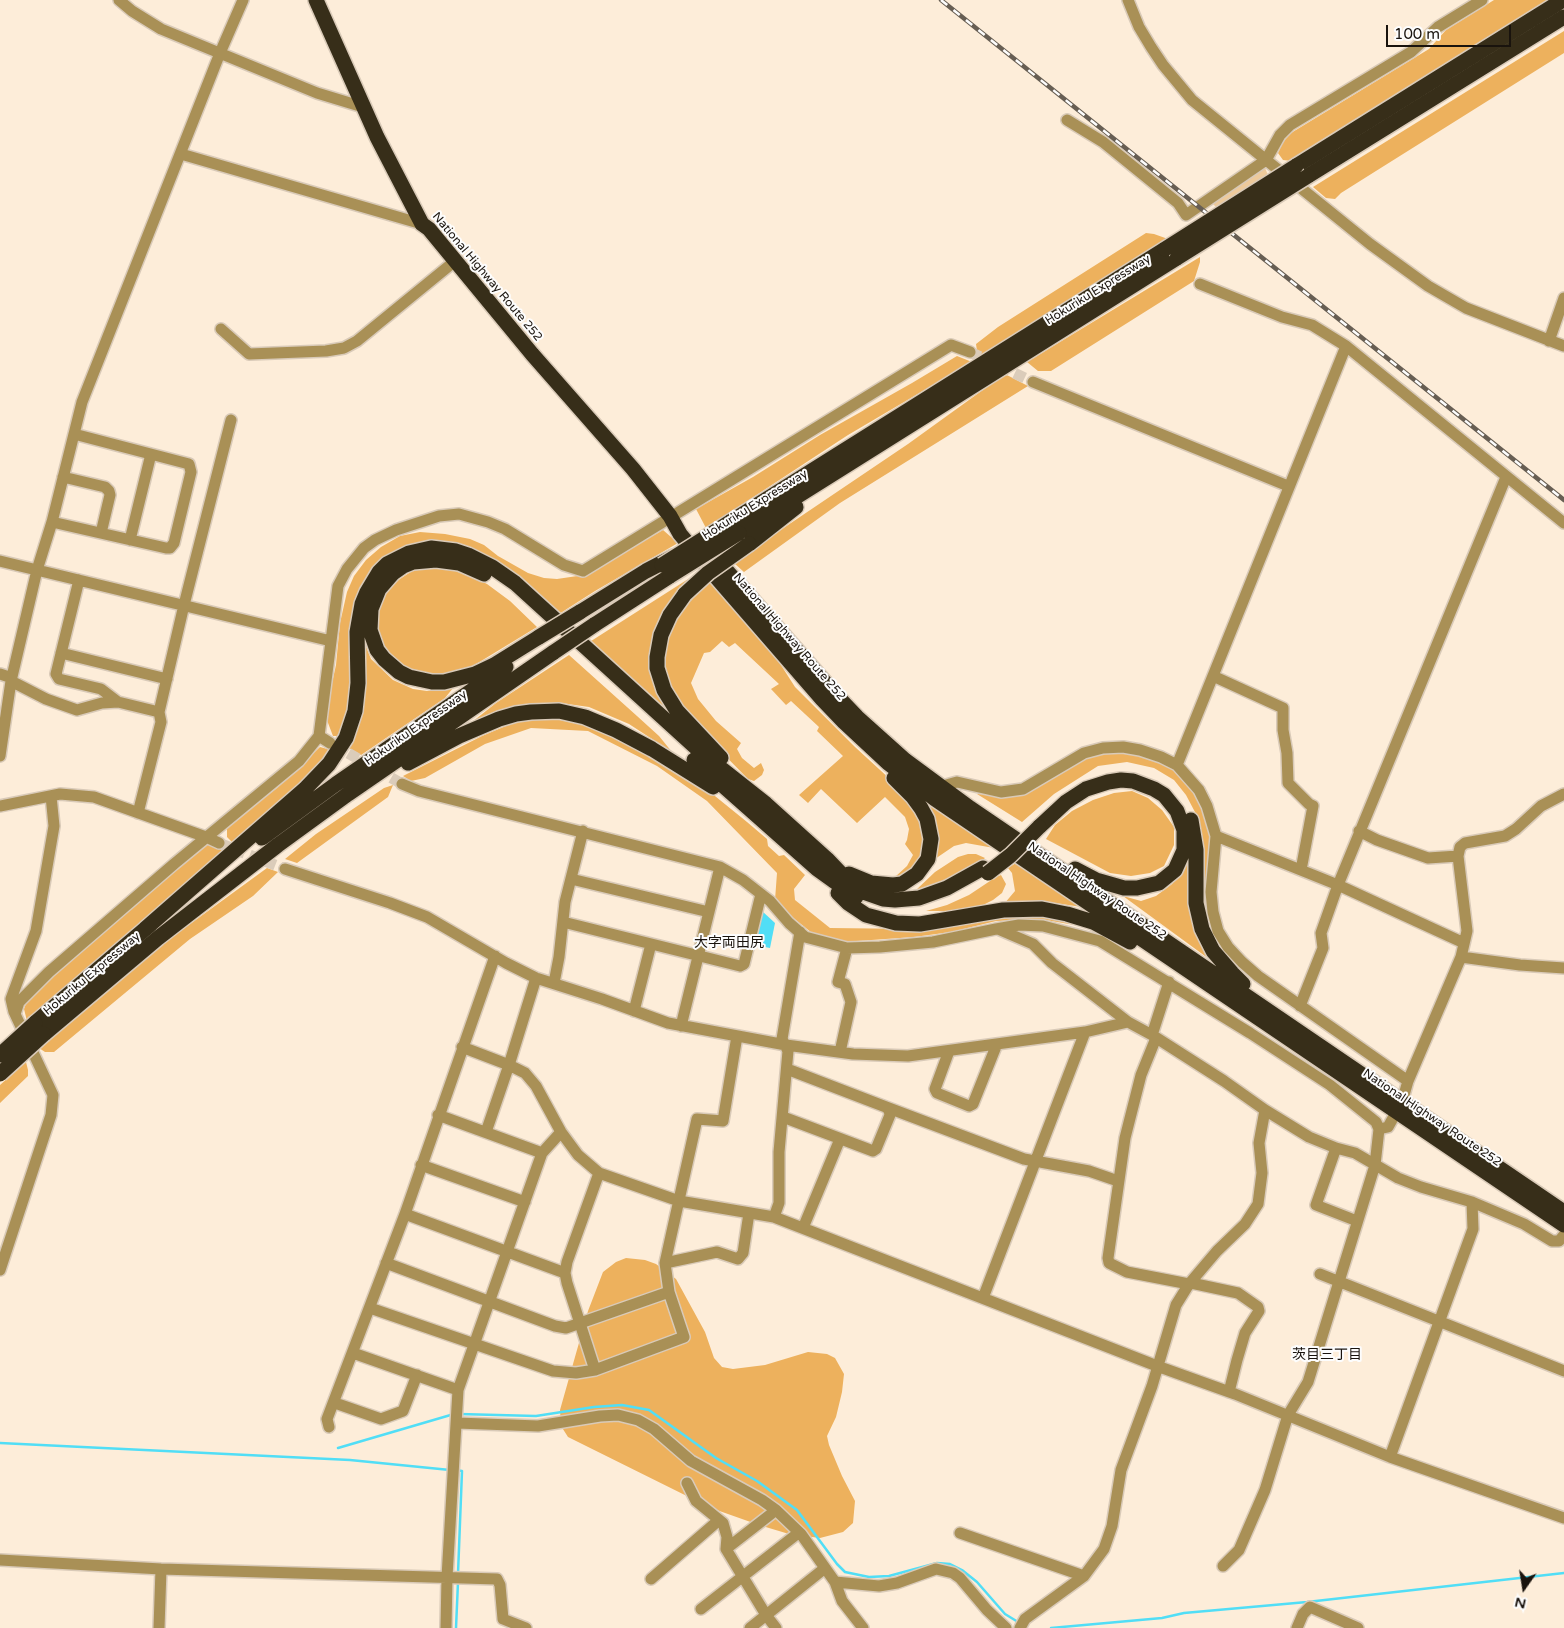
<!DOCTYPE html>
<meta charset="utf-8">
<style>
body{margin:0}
#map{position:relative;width:1564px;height:1628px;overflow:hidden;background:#fdedd9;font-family:"Varela Round",sans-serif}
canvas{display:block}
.north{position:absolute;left:1499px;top:1563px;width:50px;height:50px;-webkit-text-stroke:4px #fdfdfd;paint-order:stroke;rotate:193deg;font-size:14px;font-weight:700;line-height:20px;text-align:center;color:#19130d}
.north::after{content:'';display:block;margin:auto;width:18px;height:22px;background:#19130d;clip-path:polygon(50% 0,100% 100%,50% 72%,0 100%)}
.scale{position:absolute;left:1386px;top:25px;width:125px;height:22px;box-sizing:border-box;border:2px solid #19130d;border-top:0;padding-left:6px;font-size:15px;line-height:18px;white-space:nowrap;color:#19130d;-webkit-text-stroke:4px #fdfdfd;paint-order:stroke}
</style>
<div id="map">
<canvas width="1564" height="1628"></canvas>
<div class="north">N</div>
<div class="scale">100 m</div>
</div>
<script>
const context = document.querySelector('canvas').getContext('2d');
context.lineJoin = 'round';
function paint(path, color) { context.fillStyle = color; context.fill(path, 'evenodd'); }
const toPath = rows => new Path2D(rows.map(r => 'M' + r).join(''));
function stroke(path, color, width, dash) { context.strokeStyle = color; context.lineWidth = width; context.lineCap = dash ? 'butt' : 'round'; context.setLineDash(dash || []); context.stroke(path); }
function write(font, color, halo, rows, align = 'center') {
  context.font = font + ' "Varela Round","Noto Sans JP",sans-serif'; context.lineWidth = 4; context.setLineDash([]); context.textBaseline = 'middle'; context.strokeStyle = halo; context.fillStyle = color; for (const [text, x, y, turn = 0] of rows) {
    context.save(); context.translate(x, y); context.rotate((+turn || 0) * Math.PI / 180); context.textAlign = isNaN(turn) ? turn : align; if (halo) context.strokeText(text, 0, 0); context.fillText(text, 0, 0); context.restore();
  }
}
const green = toPath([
 [1259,168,1265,168,1268,175,1217,208,1209,200]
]);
const forest = toPath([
 [1494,0,1549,0,1292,161,1283,160,1278,153,1283,142,1291,133,1429,49,1446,30],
 [1564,31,1564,53,1368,176,1341,193,1335,199,1326,198,1313,187],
 [1146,233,1154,234,1168,239,982,355,977,351,976,344,998,327],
 [1200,257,1200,262,1194,281,1051,371,1038,371,1027,362],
 [957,356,972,362,848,435,706,528,696,509,753,477,820,435,912,383],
 [1005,374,1028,386,840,503,744,572,734,563,788,525,908,444],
 [663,530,678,543,595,591,559,614,510,573,385,560,368,576,357,603,354,690,340,736,333,736,325,715,336,665,340,623,347,592,354,576,366,560,381,547,400,536,420,532,445,534,470,539,484,545,498,556,528,573,544,578,557,579,584,575],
 [430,568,449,569,471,576,487,584,510,601,537,627,463,672,446,675,427,674,408,669,394,659,385,647,379,632,378,612,384,594,397,581,412,571],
 [696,574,657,633,666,702,665,708,661,710,588,643],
 [714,578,779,662,795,687,855,747,904,792,916,806,926,840,921,862,903,876,895,877,907,866,913,855,905,844,907,840,909,829,905,817,885,797,857,823,821,789,808,803,799,795,843,756,817,731,819,727,791,701,786,705,771,689,779,684,735,643,729,647,722,641,710,652,704,653,691,683,698,699,716,721,741,743,737,749,742,758,754,768,761,763,764,770,762,775,754,781,748,779,694,724,674,700,665,678,663,658,667,634,679,613,700,588],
 [363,639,371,659,393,680,413,689,427,691,453,688,445,698,361,755,349,748,359,724,363,700],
 [569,655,637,716,659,736,672,752,629,724,589,707,561,703,531,704,497,714,462,730,496,703],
 [535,719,555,719,594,727,654,757,710,792,747,822,767,839,768,846,779,856,784,855,805,875,794,889,795,900,830,928,916,929,1001,914,1037,913,1092,928,1040,919,996,921,951,932,914,937,843,942,812,933,791,916,775,900,777,873,707,801,657,766,588,731,531,728,485,744,425,778,411,781,403,776,482,736,513,723],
 [320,747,331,750,306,780,233,843,227,837,227,826,277,788],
 [1103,752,1145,752,1181,771,1200,802,1209,819,1212,846,1206,895,1202,835,1196,814,1186,795,1174,780,1154,768,1127,762,1098,766,1054,794,1022,822,977,794,1019,796,1083,758],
 [393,785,388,797,297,863,285,859,316,834,384,788],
 [914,787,994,848,966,843,954,846,932,861],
 [1132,791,1148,798,1162,810,1174,827,1174,845,1164,866,1150,873,1131,876,1110,873,1046,839,1055,825,1072,811,1093,800,1114,793],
 [210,843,223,851,27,1021,24,1009,27,1001,46,983,205,845],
 [968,854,976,854,985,858,973,869,943,885,915,891,935,872,958,857],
 [1190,856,1220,967,1123,896,1141,901,1156,896,1172,884],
 [1016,863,1082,907,1041,901,1004,904,1015,891,1012,873,1008,868],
 [267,868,278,872,253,896,190,939,54,1052,45,1052,39,1048,96,998,160,946],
 [1001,875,1006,884,1002,893,993,900,977,908,947,911,926,911,947,905,969,895,996,877],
 [26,1062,28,1070,28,1076,0,1103,0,1085],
 [626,1258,645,1260,656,1264,676,1279,705,1332,714,1358,722,1367,733,1369,765,1365,808,1352,827,1354,835,1358,844,1374,842,1392,836,1417,827,1436,829,1445,842,1476,855,1501,853,1523,843,1532,820,1538,789,1534,759,1525,711,1508,568,1437,561,1426,560,1410,588,1311,603,1272,616,1262]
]);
const water = toPath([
 [762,911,775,923,770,948,754,945]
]);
const stream = toPath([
 [459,1414,536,1416,594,1407,622,1405,649,1410,716,1458,757,1481,797,1510,837,1564,845,1572,869,1577,889,1576,937,1563,950,1564,962,1570,977,1582,1005,1614,1018,1622],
 [0,1443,350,1460,450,1470],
 [338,1448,454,1414],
 [456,1470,462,1471,458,1574],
 [456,1628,458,1582],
 [1051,1628,1162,1618,1184,1613,1307,1602,1564,1573]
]);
const minorTunnel = toPath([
 [970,352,1033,382],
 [334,745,402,784],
 [219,843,285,869]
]);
const minor = toPath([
 [119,0,132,11,161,29,317,93,363,107],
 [1128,0,1139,27,1151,47,1163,65,1192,100,1370,244,1428,286,1466,308,1564,346],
 [1067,120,1103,142,1178,203,1186,215,1266,160,1280,135,1290,125,1411,52,1438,27,1482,0],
 [181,154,422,224],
 [1200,284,1282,317,1312,325,1346,346,1564,523],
 [221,329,249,354,326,351,344,348,357,341,455,261],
 [1549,341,1564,298],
 [1033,382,1288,486],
 [63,477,105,487,109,491,110,495,101,533],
 [52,522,166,548,170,548,174,543,191,472,189,464,74,434],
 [130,540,151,454],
 [0,561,331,641],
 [79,580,56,674,59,679,101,689,118,702],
 [61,653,167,679],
 [0,674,12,678],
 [1213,676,1283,708,1283,730,1287,753,1288,783,1309,804,1313,806,1301,870],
 [11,681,46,699,77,710,102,703,118,702,159,712,161,722,138,813],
 [159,712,184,605,231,420],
 [319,736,330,743],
 [0,756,11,681,37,570,52,522,82,402,220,53,243,0],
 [1177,765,1346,346],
 [402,784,419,791,720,867,743,880,770,901,789,923,805,937,847,948,880,947,933,942,996,929,1019,925,1043,926,1100,941,1250,1033,1330,1085,1376,1122,1379,1129,1388,1127,1402,1102,1408,1081,1461,957,1467,931,1458,856,1460,847,1465,843,1505,836,1516,829,1541,806,1564,794],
 [939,787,957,782,1001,792,1023,789,1084,753,1103,748,1123,747,1140,750,1161,757,1177,765,1199,790,1207,806,1216,836,1211,892,1213,912,1218,931,1228,947,1242,962,1258,976,1408,1081],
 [0,806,60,794,94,797,206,837,219,843],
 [1359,831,1377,840,1428,858,1458,856],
 [1216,836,1338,885,1464,943],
 [285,869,390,903,427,917,506,963,536,978,602,999,668,1023,786,1045,853,1054,908,1056,1085,1032,1128,1022,1152,1035,1224,1081,1265,1110,1309,1137,1336,1148,1355,1153,1398,1178,1421,1187,1472,1202,1524,1224,1552,1241,1559,1241,1564,1235],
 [571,879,709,912],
 [563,922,740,966,744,964,761,894],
 [998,929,1033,944,1052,963,1128,1022],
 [1461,957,1520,965,1564,968],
 [554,983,559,957,565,902,583,831],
 [1300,1006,1323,948,1321,933,1338,885,1506,477],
 [634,1011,651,944],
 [14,1012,11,999,36,931,54,826,51,796],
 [681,1026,720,867],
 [1152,1035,1169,982],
 [1156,1038,1141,1075,1125,1138,1108,1258,1109,1263,1127,1272,1189,1284],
 [462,1047,509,1065,525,1073,536,1086,561,1132,578,1155,599,1173,679,1201,774,1217,1157,1366,1235,1394,1390,1457,1564,1518],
 [949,1051,935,1089,937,1093,969,1106,973,1104,997,1044],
 [840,1052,851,1002,845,984,838,982,847,948],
 [886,1107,1024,1159,1089,1171,1118,1181],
 [438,1115,542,1153],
 [783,1117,873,1151,876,1149,890,1115,889,1110,886,1107,787,1069],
 [486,1132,509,1065,536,978],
 [1336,1148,1316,1205,1357,1221],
 [421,1165,525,1202],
 [405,1214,565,1273],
 [774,1217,779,1203,779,1152,788,1051,782,1039,800,932],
 [803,1228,840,1139],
 [386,1263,555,1326,566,1328,669,1292],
 [665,1263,717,1252,738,1259,743,1253,749,1213],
 [0,1270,51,1115,53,1095,15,1014,19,1002,49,972,174,864,299,761,319,736,338,586,347,569,364,548,375,540,396,530,439,516,459,514,488,522,505,529,564,565,583,571,951,345,970,352],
 [1320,1274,1564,1371],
 [1191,1283,1238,1293,1258,1307,1259,1311,1245,1333,1237,1360,1229,1392],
 [983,1298,1085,1032],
 [370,1308,553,1371,576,1373,595,1370,684,1337,669,1292,665,1263,697,1119,723,1121,737,1036],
 [353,1353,458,1390],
 [595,1370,567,1283,565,1273,567,1262,599,1173],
 [335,1403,381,1419,403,1411,417,1375],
 [457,1423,538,1426,600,1416,618,1415,638,1420,654,1429,691,1461,762,1500,776,1510,801,1534,835,1582,842,1601,863,1628],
 [329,1427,327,1419,405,1214,495,956],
 [1390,1457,1473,1229,1472,1202],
 [687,1483,696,1501,723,1523,727,1537,726,1549,766,1615,776,1628],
 [960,1533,1084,1576],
 [726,1549,771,1514],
 [0,1560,161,1569,497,1579,500,1585,503,1619,526,1628],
 [1223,1566,1239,1550,1265,1490,1288,1415,1308,1382,1375,1165,1379,1129],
 [651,1579,719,1520],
 [835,1582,879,1586,897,1583,936,1569,953,1573,960,1578,987,1610,1006,1628],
 [701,1609,797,1534,801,1534],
 [159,1628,161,1569],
 [446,1628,447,1577,458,1390,542,1153,561,1132],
 [750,1628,825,1568],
 [1020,1628,1025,1619,1084,1576,1104,1549,1112,1526,1121,1470,1152,1386,1176,1305,1189,1284,1217,1251,1245,1224,1258,1204,1262,1173,1259,1143,1265,1110],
 [1297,1628,1303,1614,1310,1607,1358,1628]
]);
const highway = toPath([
 [316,0,377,137,422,224,429,229,532,354,633,469,670,516,680,534,716,577,822,699,844,722,888,763,935,799,1564,1225],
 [1296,166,1563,0],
 [1308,176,1564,17],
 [730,522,1165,249],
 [739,533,1177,258],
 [749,544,796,507],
 [712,554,835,694,857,717,905,760,970,808,1564,1212],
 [484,574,459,563,436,560,413,562,403,566,393,573,379,589,371,609,370,630,377,650,384,659,399,672,409,677,432,682,444,682,475,674,494,665,539,637],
 [685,594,670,615,661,635,657,657,657,668,664,690,677,711,721,758],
 [580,612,646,571,673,557],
 [594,625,670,576],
 [694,760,817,869,856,897],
 [408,763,459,736,499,719,516,714,531,712,559,711,585,717,616,730,652,749,713,787],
 [1191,820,1196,850,1196,903,1202,929,1213,951,1232,973,1243,984],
 [1039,827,1066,802,1086,789,1108,782,1121,780,1133,781,1154,789,1164,795,1177,811,1184,830,1184,850,1175,870,1159,883,1137,888,1124,888,1096,880,1075,869],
 [262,838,336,784,506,667],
 [849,874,871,883,893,885,902,884,917,874,928,859,931,839,927,819,921,808,913,797,894,778],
 [838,893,848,903,866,915,896,923,920,924,1003,910,1042,909,1067,914,1093,922,1130,942],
 [145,929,305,789,329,764,346,738,355,711,358,683,357,632,362,604,367,592,379,572,387,564,409,553,431,548,456,551,468,555,492,567,515,583,704,755,766,804,827,859,848,881,863,892,883,899,895,900,919,898,947,888,983,868],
 [35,1023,151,924],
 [44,1034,158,938,278,845,348,794,554,652]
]);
const rail = toPath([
 [941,0,1564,500]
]);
const highwayBridge = toPath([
 [1165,249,1296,166],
 [1177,258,1308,176],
 [662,565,730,522],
 [670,576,739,533],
 [685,594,708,573,749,544],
 [539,637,580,612],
 [554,652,594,625],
 [988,873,1011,855,1039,827],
 [0,1055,35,1023],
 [0,1074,44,1034]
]);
const streetNames = [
 ["National Highway Route 252",487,277,50],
 ["Hokuriku Expressway",1098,290,-32],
 ["Hokuriku Expressway",755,505,-32],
 ["National Highway Route 252",789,637,49],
 ["Hokuriku Expressway",416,728,-35],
 ["National Highway Route 252",1097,891,34],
 ["Hokuriku Expressway",92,974,-40],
 ["National Highway Route 252",1432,1118,34]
];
const neighbourhoodNames = [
 ["大字両田尻",729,943],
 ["茨目三丁目",1327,1355]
];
paint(green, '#eeca9b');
paint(forest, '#edb15d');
paint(water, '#51def6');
stroke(stream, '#51def6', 2.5);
stroke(minorTunnel, '#dbccba', 11, [11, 5.5]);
stroke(minor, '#d9cab8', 14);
stroke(highway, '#d9cab8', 18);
stroke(minor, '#a99056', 11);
stroke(highway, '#372e19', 15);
stroke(rail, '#675e53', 4.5);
stroke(rail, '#fdfdfd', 2.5, [8]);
stroke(highwayBridge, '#d9cab8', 18, []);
stroke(highwayBridge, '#372e19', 15);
write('12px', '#19130d', '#fdfdfd', streetNames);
write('14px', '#19130d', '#fdfdfd', neighbourhoodNames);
</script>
